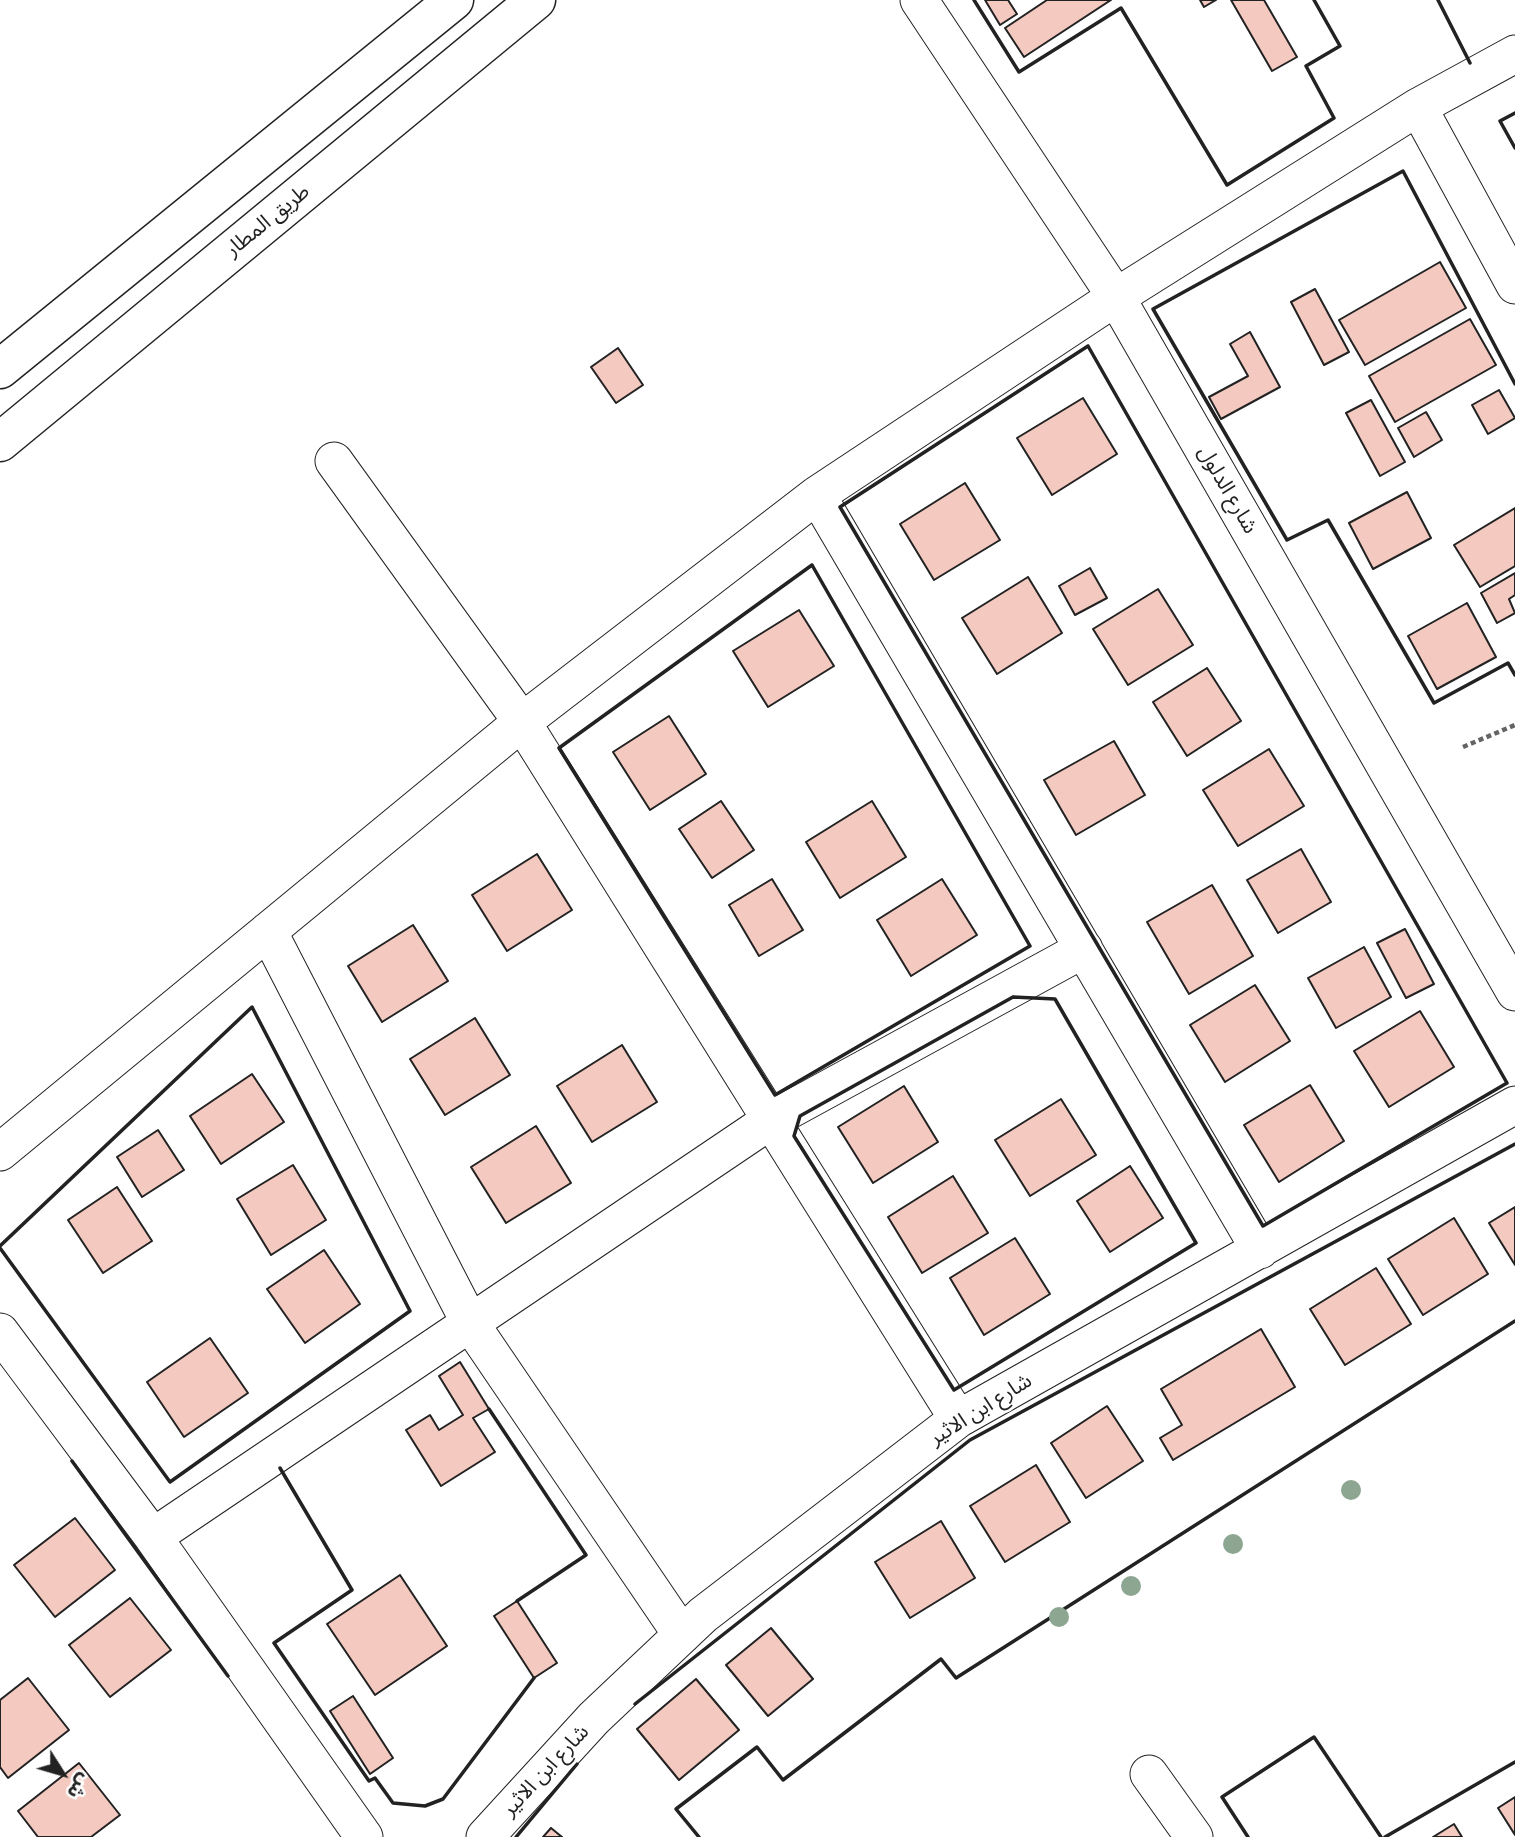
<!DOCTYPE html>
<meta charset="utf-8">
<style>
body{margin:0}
#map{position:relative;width:1515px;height:1837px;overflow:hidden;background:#fff;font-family:"Archivo Narrow","Noto Sans Arabic",sans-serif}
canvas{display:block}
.north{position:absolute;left:28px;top:1739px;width:70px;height:70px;-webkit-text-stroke:5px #fff;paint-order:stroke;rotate:127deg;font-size:19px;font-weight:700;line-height:28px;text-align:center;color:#222}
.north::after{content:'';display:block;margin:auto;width:24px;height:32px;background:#222;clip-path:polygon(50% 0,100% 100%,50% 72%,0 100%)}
</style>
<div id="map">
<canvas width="1515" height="1837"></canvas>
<div class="north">ش</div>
</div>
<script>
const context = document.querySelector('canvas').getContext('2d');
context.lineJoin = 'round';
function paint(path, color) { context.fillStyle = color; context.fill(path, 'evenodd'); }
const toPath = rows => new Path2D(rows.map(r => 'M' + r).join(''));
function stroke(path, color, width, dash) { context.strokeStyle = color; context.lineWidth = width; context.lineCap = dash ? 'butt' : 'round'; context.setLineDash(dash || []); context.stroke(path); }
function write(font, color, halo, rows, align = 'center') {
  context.font = font + ' "Archivo Narrow","Noto Sans Arabic",sans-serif'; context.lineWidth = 5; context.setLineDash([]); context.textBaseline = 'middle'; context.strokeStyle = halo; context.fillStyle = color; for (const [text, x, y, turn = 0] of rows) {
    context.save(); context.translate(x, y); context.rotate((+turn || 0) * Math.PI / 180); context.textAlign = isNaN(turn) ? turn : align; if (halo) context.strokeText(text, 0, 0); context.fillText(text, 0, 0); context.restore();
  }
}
const building = toPath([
 [985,0,1008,0,1017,14,1000,25,985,0],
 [1047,0,1111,0,1024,57,1005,28,1047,0],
 [1200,0,1216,0,1204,7,1200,0],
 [1231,0,1264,0,1297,57,1272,71,1231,0],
 [1440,262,1466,308,1365,365,1339,320,1440,262],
 [1315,289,1349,352,1324,365,1291,302,1315,289],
 [1470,319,1496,365,1395,422,1369,376,1470,319],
 [1250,332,1280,387,1221,419,1209,397,1248,376,1230,344,1250,332],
 [618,348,643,385,616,403,591,367,618,348],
 [1499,390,1515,418,1488,434,1472,405,1499,390],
 [1083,398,1117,454,1052,495,1017,438,1083,398],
 [1371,400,1405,462,1380,476,1346,413,1371,400],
 [1426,412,1442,440,1414,457,1398,428,1426,412],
 [965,483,1000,540,934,580,900,524,965,483],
 [1407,492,1431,538,1373,569,1349,523,1407,492],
 [1515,508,1515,566,1480,587,1454,545,1515,508],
 [1090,568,1107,598,1075,615,1059,586,1090,568],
 [1515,573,1515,595,1509,599,1515,613,1497,623,1481,593,1515,573],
 [1028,577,1062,633,997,674,962,618,1028,577],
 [1158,589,1193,645,1128,685,1093,629,1158,589],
 [1467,603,1496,657,1437,689,1408,636,1467,603],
 [799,610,834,666,768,707,733,651,799,610],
 [1207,668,1241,721,1187,756,1153,702,1207,668],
 [669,716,706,774,650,810,613,752,669,716],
 [1114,741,1145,795,1076,835,1044,780,1114,741],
 [1269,749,1304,806,1238,846,1203,790,1269,749],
 [721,801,754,850,712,878,679,829,721,801],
 [872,801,906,857,840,898,806,842,872,801],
 [1301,849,1331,902,1278,933,1247,880,1301,849],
 [537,854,572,910,507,951,472,895,537,854],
 [772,879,803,930,759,956,729,905,772,879],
 [942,879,977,935,911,976,877,920,942,879],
 [1212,885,1253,956,1189,994,1147,922,1212,885],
 [413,925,448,981,382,1022,348,966,413,925],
 [1405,929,1434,984,1406,998,1377,943,1405,929],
 [1364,947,1391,997,1336,1028,1308,978,1364,947],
 [1255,985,1290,1041,1225,1082,1190,1025,1255,985],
 [1420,1011,1454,1067,1389,1107,1354,1051,1420,1011],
 [475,1018,510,1075,445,1115,410,1059,475,1018],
 [622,1045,657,1102,592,1142,557,1086,622,1045],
 [252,1074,284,1122,221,1164,190,1116,252,1074],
 [1310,1085,1344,1141,1279,1182,1244,1125,1310,1085],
 [904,1086,938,1142,873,1183,838,1127,904,1086],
 [1061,1099,1096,1155,1030,1196,995,1140,1061,1099],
 [536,1126,571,1183,506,1223,471,1167,536,1126],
 [158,1130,184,1170,142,1197,117,1157,158,1130],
 [293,1165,326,1220,271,1255,237,1199,293,1165],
 [1130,1166,1163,1218,1110,1252,1077,1201,1130,1166],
 [953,1176,988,1233,922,1273,888,1217,953,1176],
 [117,1187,152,1241,103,1273,68,1220,117,1187],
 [1515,1207,1515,1265,1489,1223,1515,1207],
 [1454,1218,1488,1274,1423,1315,1388,1259,1454,1218],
 [1015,1238,1050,1294,984,1335,950,1278,1015,1238],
 [324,1250,360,1304,305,1343,267,1289,324,1250],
 [1376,1268,1411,1324,1345,1365,1310,1309,1376,1268],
 [1261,1329,1295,1387,1173,1460,1160,1438,1182,1425,1161,1389,1261,1329],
 [210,1338,248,1393,184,1437,147,1382,210,1338],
 [460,1362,489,1409,473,1418,495,1452,441,1486,406,1430,430,1415,439,1430,463,1415,439,1376,460,1362],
 [1107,1406,1143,1461,1086,1498,1051,1443,1107,1406],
 [1036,1465,1070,1522,1005,1562,970,1506,1036,1465],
 [75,1518,115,1570,55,1617,14,1565,75,1518],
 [941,1521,975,1578,910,1618,875,1562,941,1521],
 [400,1575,447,1646,375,1695,327,1624,400,1575],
 [130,1598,171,1650,110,1697,69,1645,130,1598],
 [517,1601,557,1663,534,1678,494,1616,517,1601],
 [771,1628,813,1679,768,1716,726,1665,771,1628],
 [28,1678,69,1730,8,1778,0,1767,0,1700,28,1678],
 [696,1679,739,1730,679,1780,637,1729,696,1679],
 [353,1696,393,1758,370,1774,330,1711,353,1696],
 [79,1763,120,1815,91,1837,38,1837,18,1811,79,1763],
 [1515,1797,1515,1835,1498,1808,1515,1797],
 [1454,1824,1462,1837,1433,1837,1454,1824],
 [551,1828,562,1837,543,1837,551,1828]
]);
const path = toPath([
 [1463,747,1515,725]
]);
const minor = toPath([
 [919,0,1116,297,1515,992],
 [1418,107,1515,285],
 [334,461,522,722,958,1419],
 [817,495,1260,1250],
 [268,931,470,1323,682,1635],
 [0,1152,522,722,817,495,1116,297,1418,107,1515,54],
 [0,1332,153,1537,364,1837],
 [153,1537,771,1120,1084,949],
 [1149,1774,1194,1837],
 [485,1837,594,1718,703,1615,958,1419,1515,1105]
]);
const highway = toPath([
 [0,369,454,0],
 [0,442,536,0]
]);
const wall = toPath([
 [974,0,1019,72,1121,8,1227,185,1334,118,1306,66,1340,46,1314,0],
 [1438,0,1470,63],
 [1515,113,1500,121,1515,148],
 [1088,346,1507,1083,1263,1226,840,507,1088,346],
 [1515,384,1403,171,1153,309,1287,540,1328,520,1434,703,1508,663,1515,675],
 [812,565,1030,946,775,1095,559,748,812,565],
 [1013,997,1055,999,1196,1243,954,1390,794,1136,800,1116,1013,997],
 [0,1246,252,1007,410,1311,170,1482,0,1248],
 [489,1409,586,1555,517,1601],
 [72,1461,228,1676],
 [280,1468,352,1590,274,1643,369,1781,375,1778,393,1803,425,1806,443,1799,534,1678],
 [635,1704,970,1440,1515,1144],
 [516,1837,577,1764],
 [699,1837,676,1809,757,1747,783,1780,941,1659,956,1678,1515,1321],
 [1248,1837,1222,1797,1314,1737,1381,1837],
 [1385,1837,1515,1762]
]);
const trees = [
 [1351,1490],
 [1233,1544],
 [1131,1586],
 [1059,1617]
];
const streetNames = [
 ["طريق المطار",268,221,-39],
 ["شارع الدلول",1227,490,60],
 ["شارع ابن الاثير",981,1410,-32],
 ["شارع ابن الاثير",546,1771,-47]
];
paint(building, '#f3c9c0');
stroke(building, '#222', 2);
stroke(minor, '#222', 39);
stroke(highway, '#222', 41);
stroke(path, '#646464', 4.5, [5, 3.5]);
stroke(minor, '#fff', 37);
stroke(highway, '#fff', 38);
stroke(wall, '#222', 3.5);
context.fillStyle = '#8da692';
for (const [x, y] of trees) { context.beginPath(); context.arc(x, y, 10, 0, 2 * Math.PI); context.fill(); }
write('21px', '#222', '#fff', streetNames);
</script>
